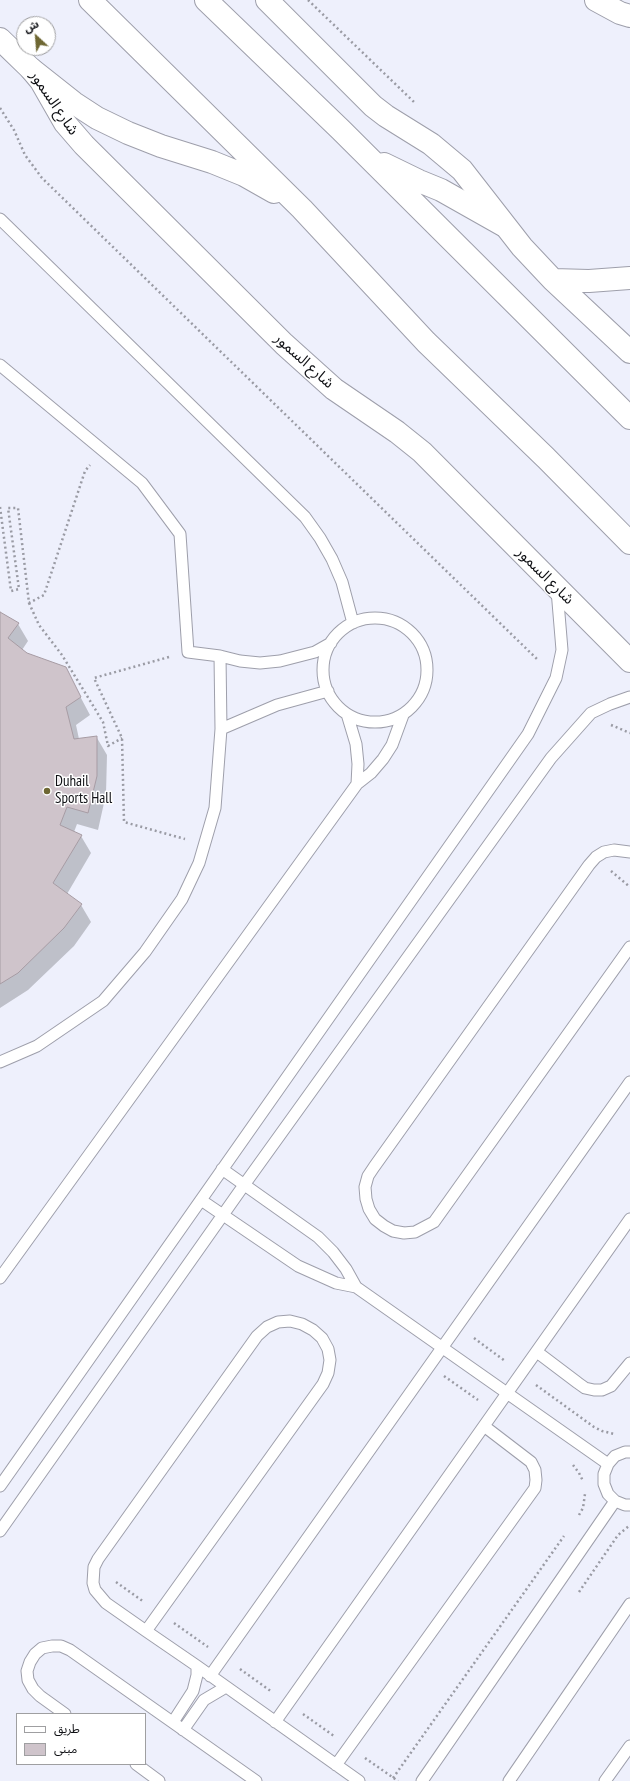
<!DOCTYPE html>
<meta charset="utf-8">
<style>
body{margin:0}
#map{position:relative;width:630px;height:1781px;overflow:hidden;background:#eef0fc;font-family:"PT Sans Narrow","Noto Sans Arabic",sans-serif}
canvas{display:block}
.legend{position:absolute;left:16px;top:1713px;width:130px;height:52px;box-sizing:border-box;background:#fff;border:1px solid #9f9fa1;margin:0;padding:5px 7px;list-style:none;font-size:12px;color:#0f1014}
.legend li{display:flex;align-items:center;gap:8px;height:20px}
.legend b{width:20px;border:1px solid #9f9fa1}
.north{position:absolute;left:16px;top:16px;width:40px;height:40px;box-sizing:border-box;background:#fff;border:1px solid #9f9fa1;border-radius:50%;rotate:334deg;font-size:11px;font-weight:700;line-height:16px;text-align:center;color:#0f1014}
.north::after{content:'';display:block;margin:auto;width:14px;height:18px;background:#6e6733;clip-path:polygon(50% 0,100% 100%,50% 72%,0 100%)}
</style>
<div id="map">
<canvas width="630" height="1781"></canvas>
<ul class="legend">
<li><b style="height:5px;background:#fff"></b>طريق</li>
<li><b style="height:11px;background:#cfc4cb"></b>مبنى</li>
</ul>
<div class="north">ش</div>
</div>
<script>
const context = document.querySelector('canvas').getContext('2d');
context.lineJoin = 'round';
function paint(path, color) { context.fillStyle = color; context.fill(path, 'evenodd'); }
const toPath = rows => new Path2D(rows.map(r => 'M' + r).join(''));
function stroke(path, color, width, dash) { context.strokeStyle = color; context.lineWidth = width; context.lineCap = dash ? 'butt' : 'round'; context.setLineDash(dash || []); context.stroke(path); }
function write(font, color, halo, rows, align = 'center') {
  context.font = font + ' "PT Sans Narrow","Noto Sans Arabic",sans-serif'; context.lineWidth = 3; context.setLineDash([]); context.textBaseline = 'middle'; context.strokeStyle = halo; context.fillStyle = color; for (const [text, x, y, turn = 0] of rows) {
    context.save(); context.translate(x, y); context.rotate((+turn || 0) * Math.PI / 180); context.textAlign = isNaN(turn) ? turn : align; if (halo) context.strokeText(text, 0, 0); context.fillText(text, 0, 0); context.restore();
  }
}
const shadow = toPath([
 [0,614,18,624,28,641,22,650,26,654,65,668,90,715,76,725,79,739,97,738,107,755,106,794,98,830,77,824,74,832,81,836,91,853,67,894,81,905,91,922,74,946,28,990,0,1008]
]);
const building = toPath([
 [0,612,19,623,8,638,27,653,66,667,81,697,66,707,74,739,97,736,97,776,88,813,67,807,60,825,82,835,53,883,82,904,64,928,18,973,0,984,0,612]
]);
const path = toPath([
 [308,0,414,102],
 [0,108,14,130,25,155,42,178,539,661],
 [0,507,11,591,19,589,8,508,18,508,29,603,44,595,85,471,90,465],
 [29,603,39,625,62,655,103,722,108,746,122,738],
 [169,657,94,678,122,738,124,822,185,839],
 [611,725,630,733],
 [611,871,630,887],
 [474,1338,505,1361],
 [444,1376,478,1400],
 [536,1385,594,1427,602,1431,614,1434],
 [573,1465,579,1473,583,1481],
 [579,1515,583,1508,585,1494],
 [116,1582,144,1602],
 [579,1592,618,1535,629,1526],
 [174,1623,208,1647],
 [240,1669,272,1692],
 [303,1714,334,1736],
 [365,1758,398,1781],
 [393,1778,564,1536]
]);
const service = toPath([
 [0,219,305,517,320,538,332,559,342,582,353,623],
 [0,365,142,483,180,534,188,652,220,656,221,729,215,808,199,863,182,899,145,952,103,1001,37,1046,0,1062],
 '323 670a52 52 0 1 1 104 0a52 52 0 1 1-104 0Z',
 [220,656,240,661,260,663,280,661,315,652,331,643],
 [347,714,356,744,358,764,357,784],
 [221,729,277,705,328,691],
 [630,852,614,850,604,852,596,857,589,865,374,1167,368,1176,365,1187,366,1199,369,1209,375,1219,384,1226,393,1231,404,1233,415,1232,434,1222,630,947],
 [222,1169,318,1237,333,1252,346,1269,356,1287],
 [201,1200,298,1266,336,1283,356,1287,608,1464],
 [0,1278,357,784,371,773,383,759,392,745,403,715],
 [537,1352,578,1383,585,1388,594,1390,602,1390,611,1386,630,1363],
 [630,1452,625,1452,615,1456,608,1464,604,1474,604,1484,608,1494,615,1501,625,1505,630,1505],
 [0,1486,528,734,556,678,562,650,557,590],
 [0,1531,244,1185,551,758,591,713,610,704,630,697],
 [146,1631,323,1384,328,1373,330,1360,328,1349,322,1338,313,1330,302,1324,290,1321,278,1322,267,1327,257,1336,98,1559,94,1567,93,1583,95,1590,106,1603,146,1631,197,1666,359,1781],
 [210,1676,630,1082],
 [65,1714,40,1696,33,1689,28,1680,27,1671,30,1662,35,1654,42,1648,52,1646,61,1646,70,1650,256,1781],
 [173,1722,193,1691,197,1675,197,1666],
 [275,1722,630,1219],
 [183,1730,204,1700,226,1687],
 [136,1764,159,1781],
 [336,1765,535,1488,536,1480,535,1470,531,1462,484,1426],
 [422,1781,615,1501],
 [509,1781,630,1604],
 [605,1781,630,1746]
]);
const minor = toPath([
 [267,0,373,106,386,116,431,144,462,170,522,247,553,280,630,352],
 [596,0,620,13,630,16],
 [0,39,31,69,41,81,65,123,84,145,284,344,334,389,397,432,422,452,630,661],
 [553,280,589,281,630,278]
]);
const primary = toPath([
 [90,0,302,209,426,342,546,458,630,543],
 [206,0,341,130,630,418],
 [31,69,74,103,97,118,128,133,161,146,212,162,244,175,274,192],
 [384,164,419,181,441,190,503,225]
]);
const markers = [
 [47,791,4,"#6e6733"]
];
const streetNames = [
 ["شارع السمور",54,103,56],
 ["شارع السمور",304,361,42],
 ["شارع السمور",545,576,45]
];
const poiNames = [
 ["Duhail",55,782],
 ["Sports Hall",55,799]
];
paint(shadow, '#0003');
paint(building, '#cfc4cb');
stroke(building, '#a69ba3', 1);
stroke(service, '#9e9fab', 13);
stroke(minor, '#9e9fab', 24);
stroke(primary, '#9e9fab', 24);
stroke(path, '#9a9ba4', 2.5, [2, 3]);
stroke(service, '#fff', 11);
stroke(minor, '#fff', 22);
stroke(primary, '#fff', 22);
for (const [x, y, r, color] of markers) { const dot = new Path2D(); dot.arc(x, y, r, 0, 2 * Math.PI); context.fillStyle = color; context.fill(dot); stroke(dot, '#fff', 1.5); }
write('15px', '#0f1014', '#fff', streetNames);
write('15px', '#0f1014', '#fff', poiNames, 'left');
</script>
